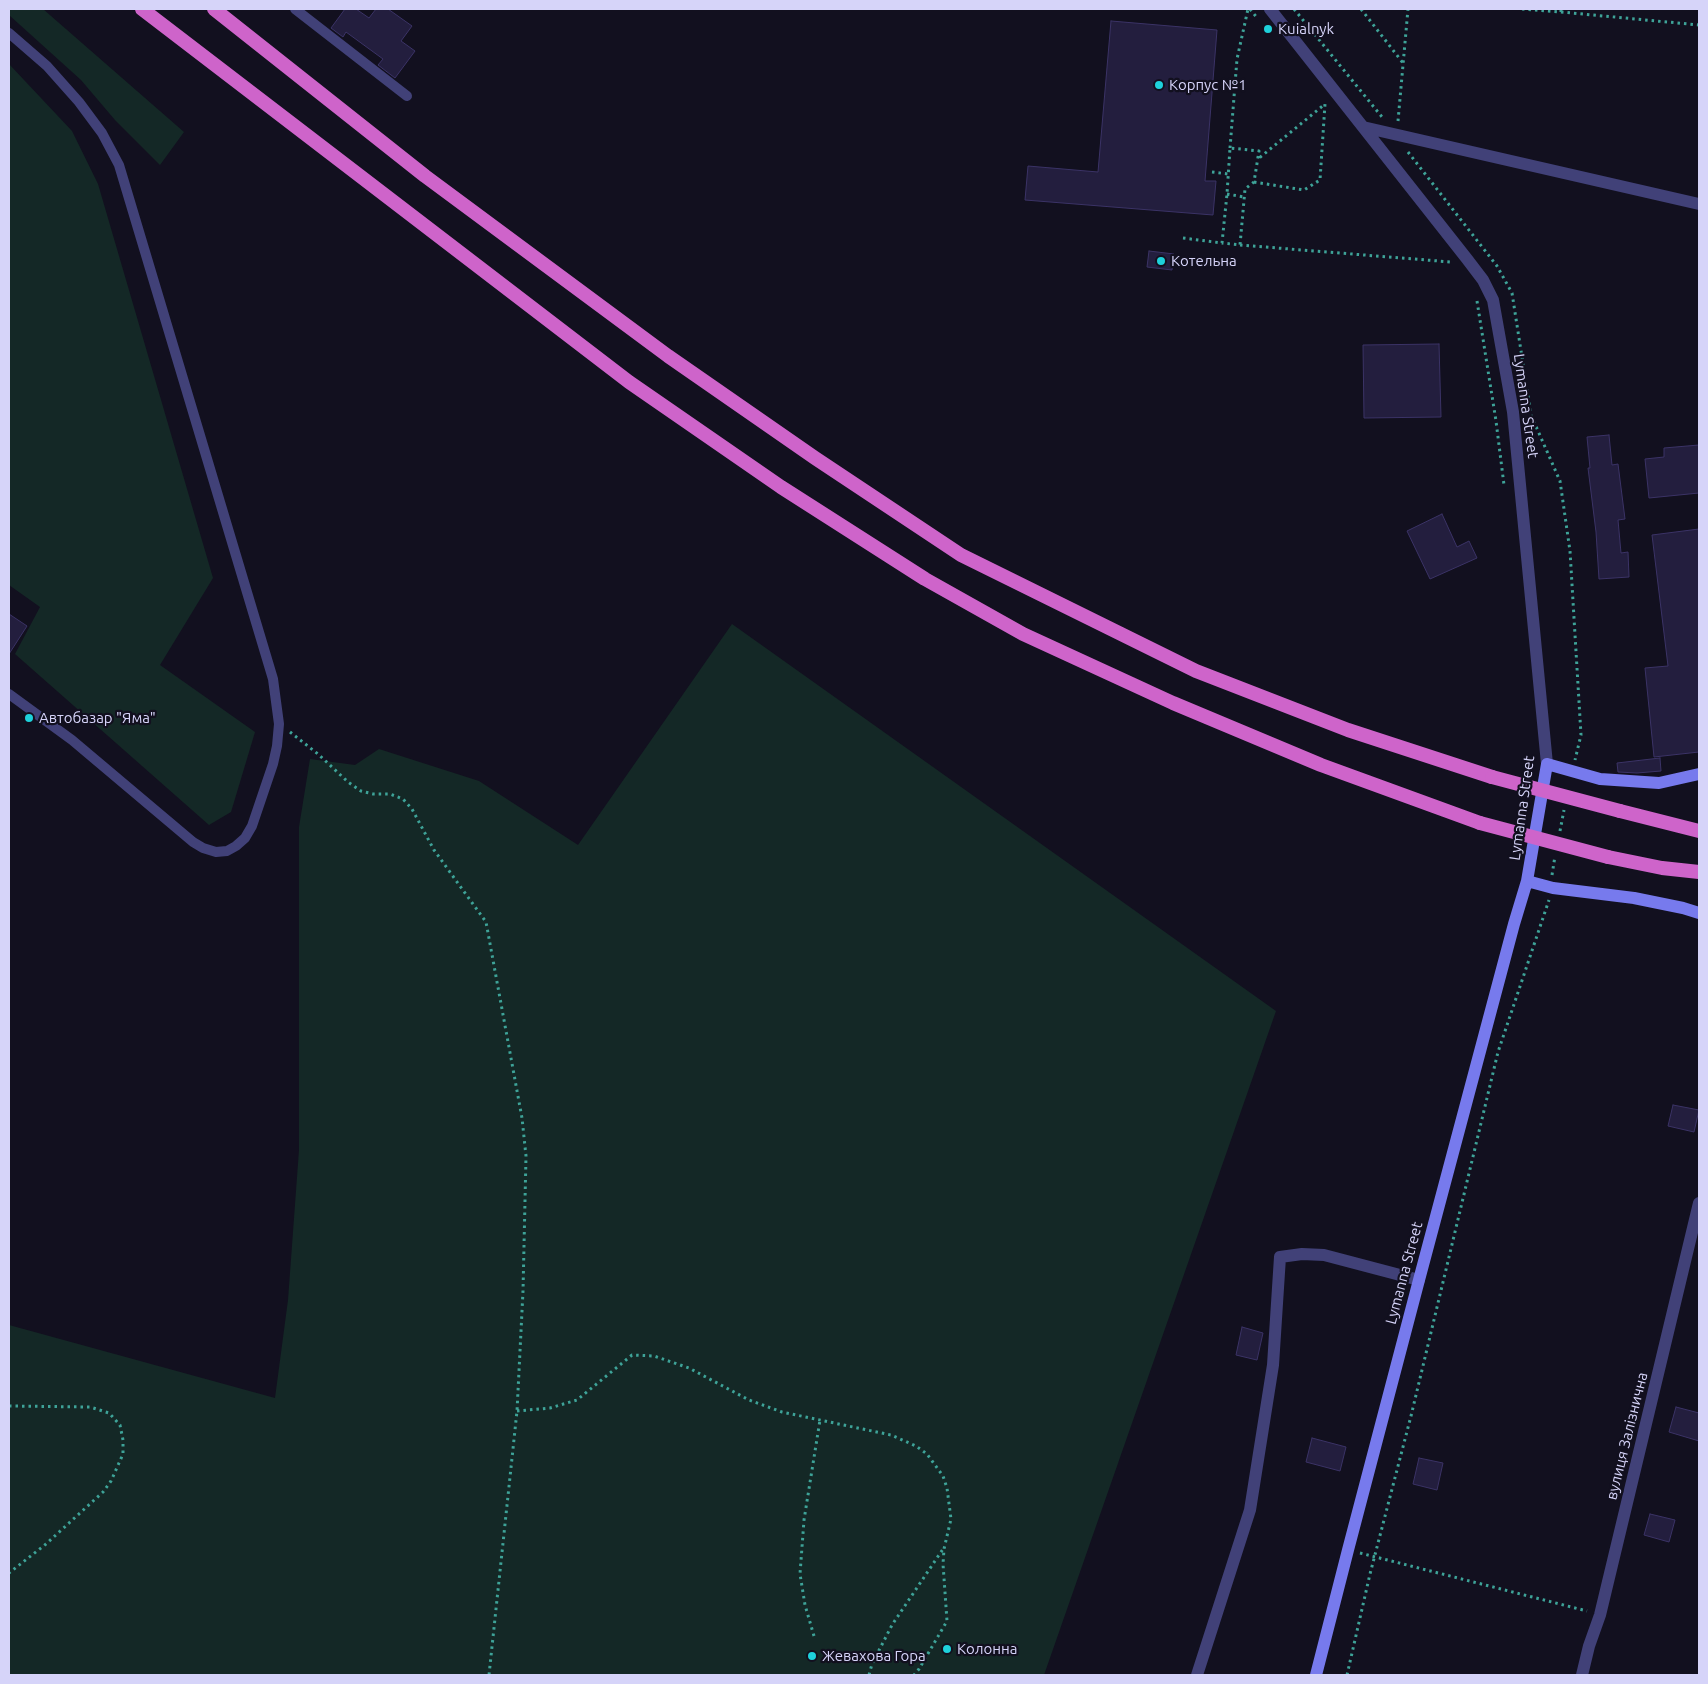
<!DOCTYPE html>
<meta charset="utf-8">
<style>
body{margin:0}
#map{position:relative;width:1708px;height:1684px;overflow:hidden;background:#12101f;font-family:Ubuntu,sans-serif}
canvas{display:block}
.frame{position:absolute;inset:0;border:10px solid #d6d4f9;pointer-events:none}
</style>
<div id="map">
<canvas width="1708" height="1684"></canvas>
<div class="frame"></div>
</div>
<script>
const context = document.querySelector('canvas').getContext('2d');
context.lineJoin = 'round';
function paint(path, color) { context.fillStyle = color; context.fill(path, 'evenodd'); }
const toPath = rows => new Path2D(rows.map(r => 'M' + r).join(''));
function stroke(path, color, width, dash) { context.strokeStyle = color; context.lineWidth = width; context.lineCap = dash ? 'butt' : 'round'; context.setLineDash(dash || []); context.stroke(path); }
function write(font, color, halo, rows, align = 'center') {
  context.font = font + ' Ubuntu,sans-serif'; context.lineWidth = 4.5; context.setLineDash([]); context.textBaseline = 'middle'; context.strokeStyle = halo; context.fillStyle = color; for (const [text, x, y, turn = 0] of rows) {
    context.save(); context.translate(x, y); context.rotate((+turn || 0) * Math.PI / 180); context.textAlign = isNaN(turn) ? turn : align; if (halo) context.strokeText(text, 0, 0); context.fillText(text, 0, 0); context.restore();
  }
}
const green = toPath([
 [9,9,43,9,184,132,160,165,115,120,81,80,9,15],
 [9,64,72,131,98,184,213,578,160,665,255,732,231,812,209,825,15,654,40,607,9,585],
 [732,624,1276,1011,1044,1675,9,1675,9,1325,275,1398,288,1300,299,1150,299,827,310,759,355,765,379,749,479,781,578,845]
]);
const building = toPath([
 [345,9,356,9,369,18,376,9,388,9,412,26,401,41,415,51,395,78,378,65,383,59,346,32,343,37,331,28,345,9],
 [1111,21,1217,30,1205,181,1216,181,1213,215,1025,200,1028,166,1098,172,1111,21],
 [1149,251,1174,254,1172,270,1147,267,1149,251],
 [1439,344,1441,417,1364,418,1363,345,1439,344],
 [1609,435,1612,465,1618,464,1625,519,1618,520,1621,553,1628,552,1629,577,1599,579,1596,532,1588,468,1590,468,1587,437,1609,435],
 [1699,445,1699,493,1649,498,1645,459,1664,457,1664,448,1699,445],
 [1442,514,1457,547,1469,541,1477,558,1430,579,1407,531,1442,514],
 [1699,529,1699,752,1654,757,1645,668,1668,666,1652,535,1699,529],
 [9,614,27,626,9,654,9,614],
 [1660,758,1661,771,1637,773,1618,772,1617,763,1660,758],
 [1673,1105,1699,1110,1694,1132,1668,1126,1673,1105],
 [1242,1327,1263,1333,1257,1360,1236,1355,1242,1327],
 [1676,1407,1699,1413,1699,1441,1669,1432,1676,1407],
 [1312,1438,1346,1447,1340,1471,1306,1462,1312,1438],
 [1419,1458,1443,1463,1437,1490,1413,1484,1419,1458],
 [1650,1514,1675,1520,1669,1542,1644,1535,1650,1514]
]);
const path = toPath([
 [1250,9,1258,19],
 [1294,9,1382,117],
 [1361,9,1403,63],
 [1522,9,1561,12,1561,9],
 [1561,12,1699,25],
 [1398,121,1408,9],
 [1230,148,1237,59,1248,9],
 [1408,152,1497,266,1512,293,1531,415,1560,481,1570,551,1581,735,1575,760],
 [1212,172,1228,174],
 [1254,182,1304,190,1320,180,1325,104,1258,159],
 [1227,194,1244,197],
 [1183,238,1222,243,1227,194,1230,148,1259,151,1254,182,1245,189,1240,245,1222,243],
 [1240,245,1451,262],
 [1477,301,1496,421,1504,485],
 [290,732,318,754,348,782,361,791,373,794,390,794,403,799,412,809,434,850,486,922,522,1118,526,1156,523,1291,517,1411,489,1675],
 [1560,831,1564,810],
 [1552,875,1555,856],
 [9,1406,90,1407,109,1413,120,1425,123,1440,123,1454,111,1481,103,1492,46,1544,9,1573],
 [517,1411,550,1408,577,1400,632,1355,654,1356,689,1368,749,1400,782,1412,891,1435,916,1446,927,1454,943,1476,947,1488,951,1519,944,1549,943,1564,947,1621,919,1669,914,1675],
 [1360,1553,1587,1611],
 [814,1636,805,1605,800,1574,804,1520,820,1420],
 [869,1675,872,1664,892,1625,943,1549],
 [1347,1675,1370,1574,1411,1416,1498,1052,1549,900]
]);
const service = toPath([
 [295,9,407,96],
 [9,33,47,66,79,102,102,133,119,165,273,679,279,724,277,746,273,764,252,826,245,838,236,846,227,851,216,852,203,848,193,842,72,740,9,694]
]);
const minor = toPath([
 [1270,9,1467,259,1483,280,1493,300,1513,412,1547,764],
 [1363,127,1699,204],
 [1197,1675,1250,1510,1273,1365,1280,1257,1302,1254,1324,1255,1419,1280],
 [1582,1675,1589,1646,1600,1615,1699,1203]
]);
const secondary = toPath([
 [1527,881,1553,888,1634,898,1683,908,1699,913],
 [1316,1675,1348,1550,1419,1280,1514,924,1527,881,1547,764,1600,779,1659,783,1699,774]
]);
const trunk = toPath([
 [142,9,629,382,781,487,925,579,1023,634,1173,703,1321,765,1480,823],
 [214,9,425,176,668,356,815,458,961,555,1196,671,1348,730,1492,777],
 [1620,811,1699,831],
 [1608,857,1662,868,1699,872]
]);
const trunkBridge = toPath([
 [1492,777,1620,811],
 [1480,823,1608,857]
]);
const markers = [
 [1268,29,5,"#1ed1db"],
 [1159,85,5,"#1ed1db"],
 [1161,261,5,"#1ed1db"],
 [29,718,5,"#1ed1db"],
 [947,1649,5,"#1ed1db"],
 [812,1656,5,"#1ed1db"]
];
const poiNames = [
 ["Kuialnyk",1278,29],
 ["Корпус №1",1169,85],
 ["Котельна",1171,261],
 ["Автобазар \"Яма\"",39,718],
 ["Колонна",957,1649],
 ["Жевахова Гора",822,1656]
];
const streetNames = [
 ["Lymanna Street",1526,406,82],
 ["Lymanna Street",1522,808,-82],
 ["Lymanna Street",1404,1273,-75],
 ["вулиця Залізнична",1627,1436,-76]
];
paint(green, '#142826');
paint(building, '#231e3e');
stroke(building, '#3b3366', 1);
stroke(path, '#3ea398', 3, [2.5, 4]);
stroke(service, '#414178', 10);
stroke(minor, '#414178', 12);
stroke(secondary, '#777aed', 12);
stroke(trunk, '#ce64ca', 14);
stroke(trunkBridge, '#ce64ca', 14);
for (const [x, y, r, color] of markers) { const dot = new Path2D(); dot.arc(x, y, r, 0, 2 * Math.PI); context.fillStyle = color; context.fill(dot); stroke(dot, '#12101f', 2); }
write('15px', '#d6d4f9', '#12101f', poiNames, 'left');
write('15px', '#d6d4f9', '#12101f', streetNames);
</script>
